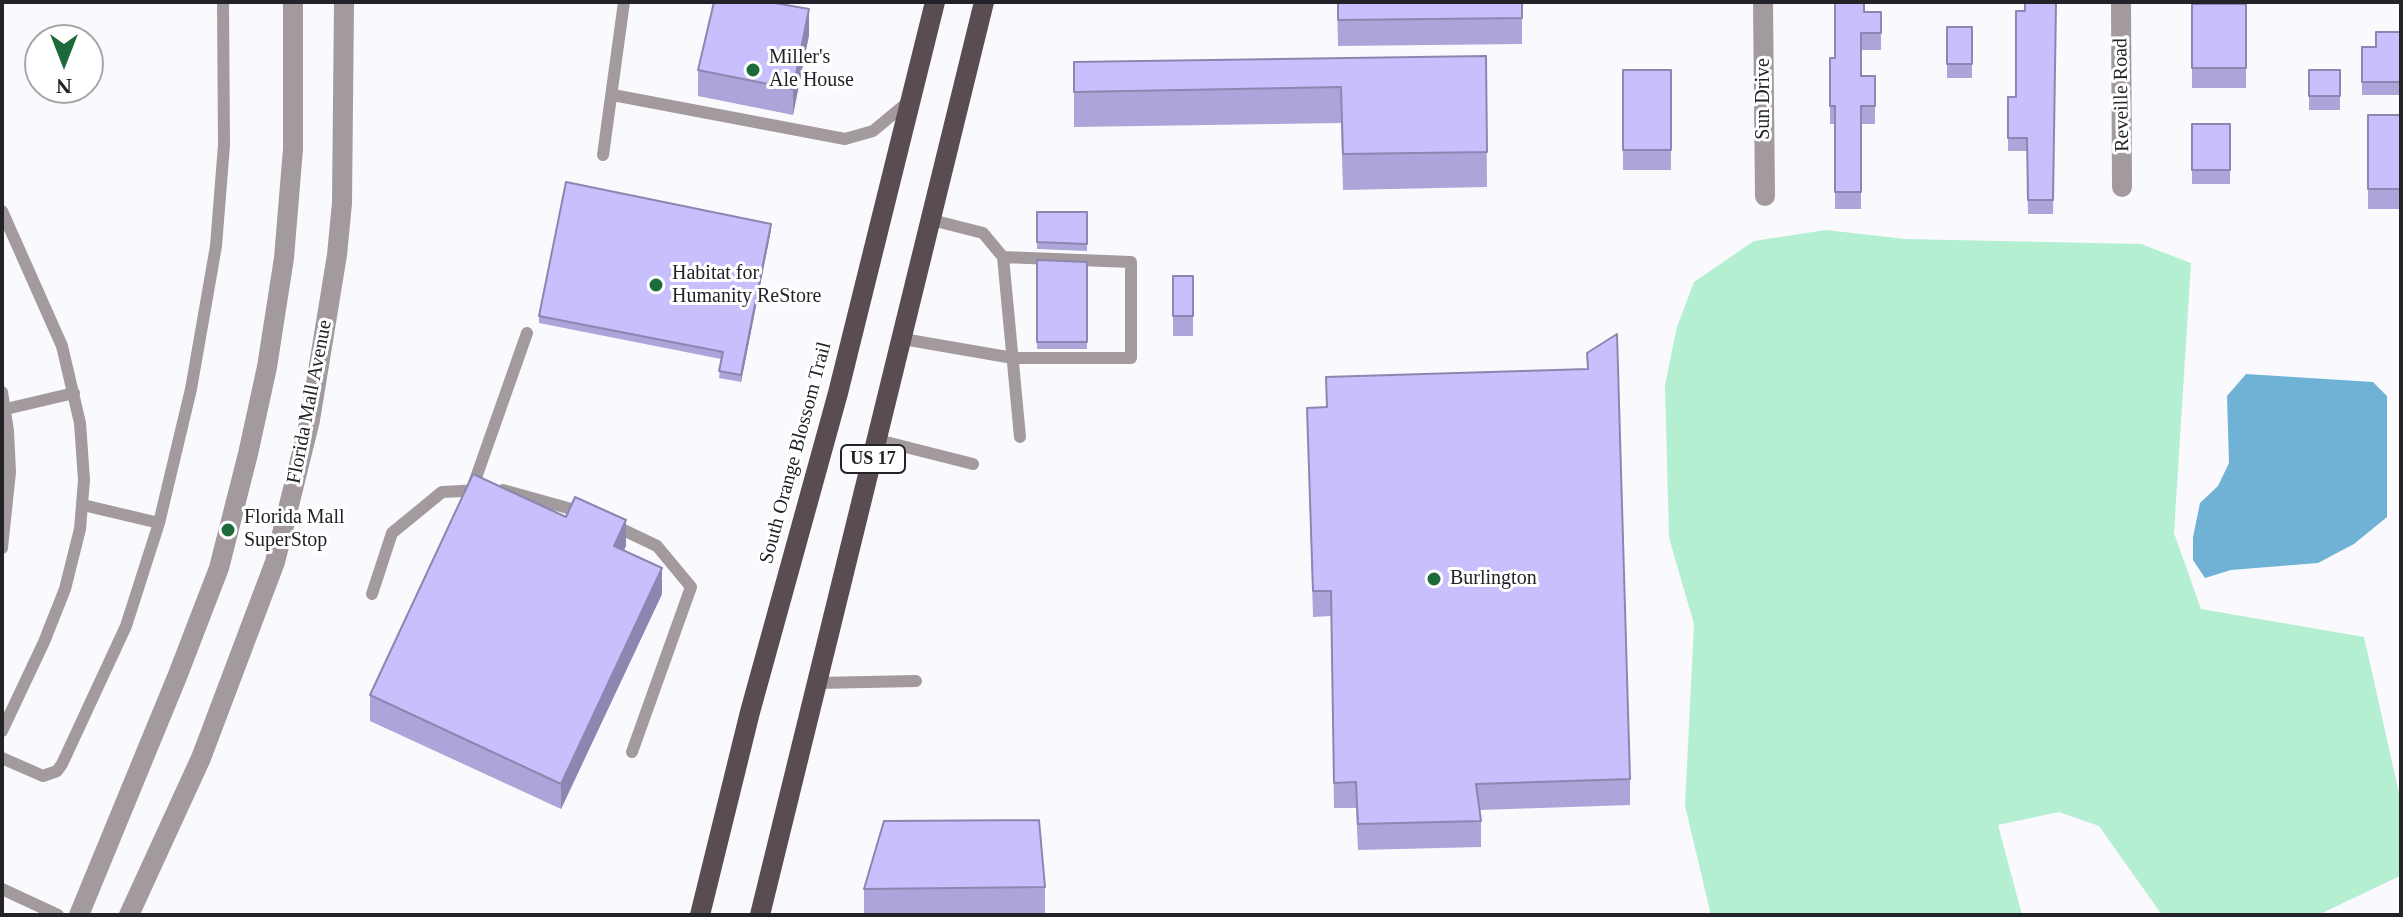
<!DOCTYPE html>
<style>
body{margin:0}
#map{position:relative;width:2403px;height:917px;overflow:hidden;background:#faf9fd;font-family:"Times New Roman",serif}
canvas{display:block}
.frame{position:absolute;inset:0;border:4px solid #232228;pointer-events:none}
.north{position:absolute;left:24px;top:24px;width:80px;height:80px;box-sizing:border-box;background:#fff;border:2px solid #a7a7a9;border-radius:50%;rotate:180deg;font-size:22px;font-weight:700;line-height:32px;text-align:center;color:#232228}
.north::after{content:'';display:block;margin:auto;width:28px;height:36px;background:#1d6b3a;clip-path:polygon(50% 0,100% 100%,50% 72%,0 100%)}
</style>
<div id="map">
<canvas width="2403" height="917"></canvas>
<div class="frame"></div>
<div class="north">N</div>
</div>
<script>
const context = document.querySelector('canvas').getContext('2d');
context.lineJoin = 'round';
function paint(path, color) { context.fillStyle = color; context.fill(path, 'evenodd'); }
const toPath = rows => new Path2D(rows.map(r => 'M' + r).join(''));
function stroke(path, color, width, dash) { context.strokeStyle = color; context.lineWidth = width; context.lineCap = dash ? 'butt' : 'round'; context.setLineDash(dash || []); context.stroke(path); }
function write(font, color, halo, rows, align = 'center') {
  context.font = font + ' "Times New Roman",serif'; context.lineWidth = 6; context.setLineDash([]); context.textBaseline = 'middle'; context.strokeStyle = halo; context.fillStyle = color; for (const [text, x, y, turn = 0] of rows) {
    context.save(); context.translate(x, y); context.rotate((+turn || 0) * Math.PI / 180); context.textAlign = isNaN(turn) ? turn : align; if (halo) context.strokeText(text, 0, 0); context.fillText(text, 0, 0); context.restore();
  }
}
const green = toPath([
 [1826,230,1905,239,2141,244,2191,263,2174,533,2201,609,2364,637,2401,802,2400,876,2318,915,2162,915,2099,826,2059,812,1998,825,2022,915,1711,915,1685,806,1694,624,1669,538,1665,385,1677,327,1694,282,1754,241]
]);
const water = toPath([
 [2246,374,2373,382,2387,396,2387,517,2354,544,2318,563,2231,570,2205,578,2193,560,2193,537,2200,503,2218,486,2229,463,2227,396]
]);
const lane = toPath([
 [613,95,845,139,873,131,908,102],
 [603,155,624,2],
 [2,211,62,346,80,423,84,480,80,529,65,589,44,642,2,731],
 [1003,257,1020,437],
 [903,339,1013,358,1131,358,1131,262,1003,257,983,233,932,220],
 [2,392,8,431,10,472,2,548],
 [6,409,74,393],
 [878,440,973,464],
 [472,489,527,333],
 [503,490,582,512],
 [83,505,159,523],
 [613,525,657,546,691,587,632,752],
 [372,594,392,533,442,492,481,490],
 [817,683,916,681],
 [2,758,43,776,57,771,62,764,126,626,159,523,191,389,216,246,224,145,223,2],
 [2,889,58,915]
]);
const street = toPath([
 [1763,2,1765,196],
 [2121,2,2122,187],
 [79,915,177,677,219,568,248,454,267,367,284,258,293,149,293,2],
 [129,915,201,758,275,562,310,420,337,255,342,203,344,2]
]);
const primary = toPath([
 [700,915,750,712,838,393,935,2],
 [760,915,984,2]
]);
const wall = toPath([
 [1337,2,1522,2,1522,44,1338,46],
 [2056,2,2053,214,2028,214,2027,151,2008,151,2008,97,2016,97,2025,11],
 [2192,4,2246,4,2246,88,2192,88],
 [1864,12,1881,12,1881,50,1861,50,1861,76,1875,76,1875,124,1861,124,1861,209,1835,209,1835,124,1830,124,1830,58,1835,58],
 [1947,27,1972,27,1972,78,1947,78],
 [2401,32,2401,95,2362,95,2362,47,2376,47],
 [809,35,793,115,698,96,698,70],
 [1486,56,1487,187,1343,190,1341,123,1074,127,1074,62],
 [1623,70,1671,70,1671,170,1623,170],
 [2309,70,2340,70,2340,110,2309,110],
 [2368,115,2401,115,2401,209,2368,209],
 [2192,124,2230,124,2230,184,2192,184],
 [1037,212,1087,212,1087,251,1037,249],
 [771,230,741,382,719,378,721,359,539,323,539,316],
 [1037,260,1087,262,1087,349,1037,349],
 [1173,276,1193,276,1193,336,1173,336],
 [1587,353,1630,779,1630,805,1479,810,1481,821,1481,847,1358,850,1356,808,1334,808,1331,616,1313,617,1307,408,1326,407,1326,377,1587,369],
 [626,546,624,550,662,594,561,809,370,721,370,695],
 [1045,887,1045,913,864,914,864,889]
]);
const shadedWall = toPath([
 [809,9,809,35,793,115,793,89],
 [771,224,771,230,741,382,741,375],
 [626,520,626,546,614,571,614,546],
 [662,568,662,594,561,809,561,784]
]);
const building = toPath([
 [714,2,769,2,809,9,793,89,698,70,714,2],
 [1338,2,1522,2,1522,18,1338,20,1338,2],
 [1835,2,1864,2,1864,12,1881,12,1881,33,1861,33,1861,76,1875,76,1875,106,1861,106,1861,192,1835,192,1835,106,1830,106,1830,58,1835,58,1835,2],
 [2025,2,2056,2,2053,200,2028,200,2027,138,2008,138,2008,97,2016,97,2016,11,2025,11,2025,2],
 [2192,4,2246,4,2246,68,2192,68,2192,4],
 [1947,27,1972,27,1972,64,1947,64,1947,27],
 [2376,32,2401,32,2401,82,2362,82,2362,47,2376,47,2376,32],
 [1486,56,1487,152,1343,154,1341,87,1074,92,1074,62,1486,56],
 [1623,70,1671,70,1671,150,1623,150,1623,70],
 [2309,70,2340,70,2340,96,2309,96,2309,70],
 [2368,115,2401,115,2401,189,2368,189,2368,115],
 [2192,124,2230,124,2230,170,2192,170,2192,124],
 [566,182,771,224,741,375,719,371,723,352,539,316,566,182],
 [1037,212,1087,212,1087,244,1037,242,1037,212],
 [1037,260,1087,262,1087,342,1037,342,1037,260],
 [1173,276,1193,276,1193,316,1173,316,1173,276],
 [1617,334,1630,779,1476,784,1481,821,1358,824,1356,782,1334,783,1331,591,1313,591,1307,408,1327,407,1326,377,1588,369,1587,353,1617,334],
 [473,474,566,517,575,497,626,520,614,546,662,568,561,784,370,695,473,474],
 [1039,820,1045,887,864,889,884,821,1039,820]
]);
const markers = [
 [753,70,8,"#1d6b3a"],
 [656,285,8,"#1d6b3a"],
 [228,530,8,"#1d6b3a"],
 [1434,579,8,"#1d6b3a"]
];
const shields = [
 [873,459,64]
];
const shieldNames = [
 ["US 17",873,459]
];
const poiNames = [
 ["Miller's",769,58],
 ["Ale House",769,81],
 ["Habitat for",672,274],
 ["Humanity ReStore",672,297],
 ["Florida Mall",244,518],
 ["SuperStop",244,541],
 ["Burlington",1450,579]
];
const streetNames = [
 ["Reveille Road",2122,95,-91],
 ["Sun Drive",1764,99,-90],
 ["Florida Mall Avenue",310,402,-79],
 ["South Orange Blossom Trail",796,453,-75]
];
paint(green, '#b5efd1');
paint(water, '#70b2d5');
stroke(lane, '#a29a9c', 12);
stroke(street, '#a29a9c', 20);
stroke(primary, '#5a4d51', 20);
paint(wall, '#aca5d9');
paint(shadedWall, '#8c86b0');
paint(building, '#c8c0fc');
stroke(building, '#8c86b0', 2);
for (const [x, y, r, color] of markers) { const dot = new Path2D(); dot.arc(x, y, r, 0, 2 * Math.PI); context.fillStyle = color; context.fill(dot); stroke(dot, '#fff', 3); }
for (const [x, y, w] of shields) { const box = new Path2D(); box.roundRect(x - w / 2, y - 14, w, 28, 6); context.fillStyle = '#fff'; context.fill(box); stroke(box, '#232228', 2); }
write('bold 18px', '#232228', null, shieldNames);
write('20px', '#232228', '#fff', poiNames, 'left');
write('20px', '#232228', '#fff', streetNames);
</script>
